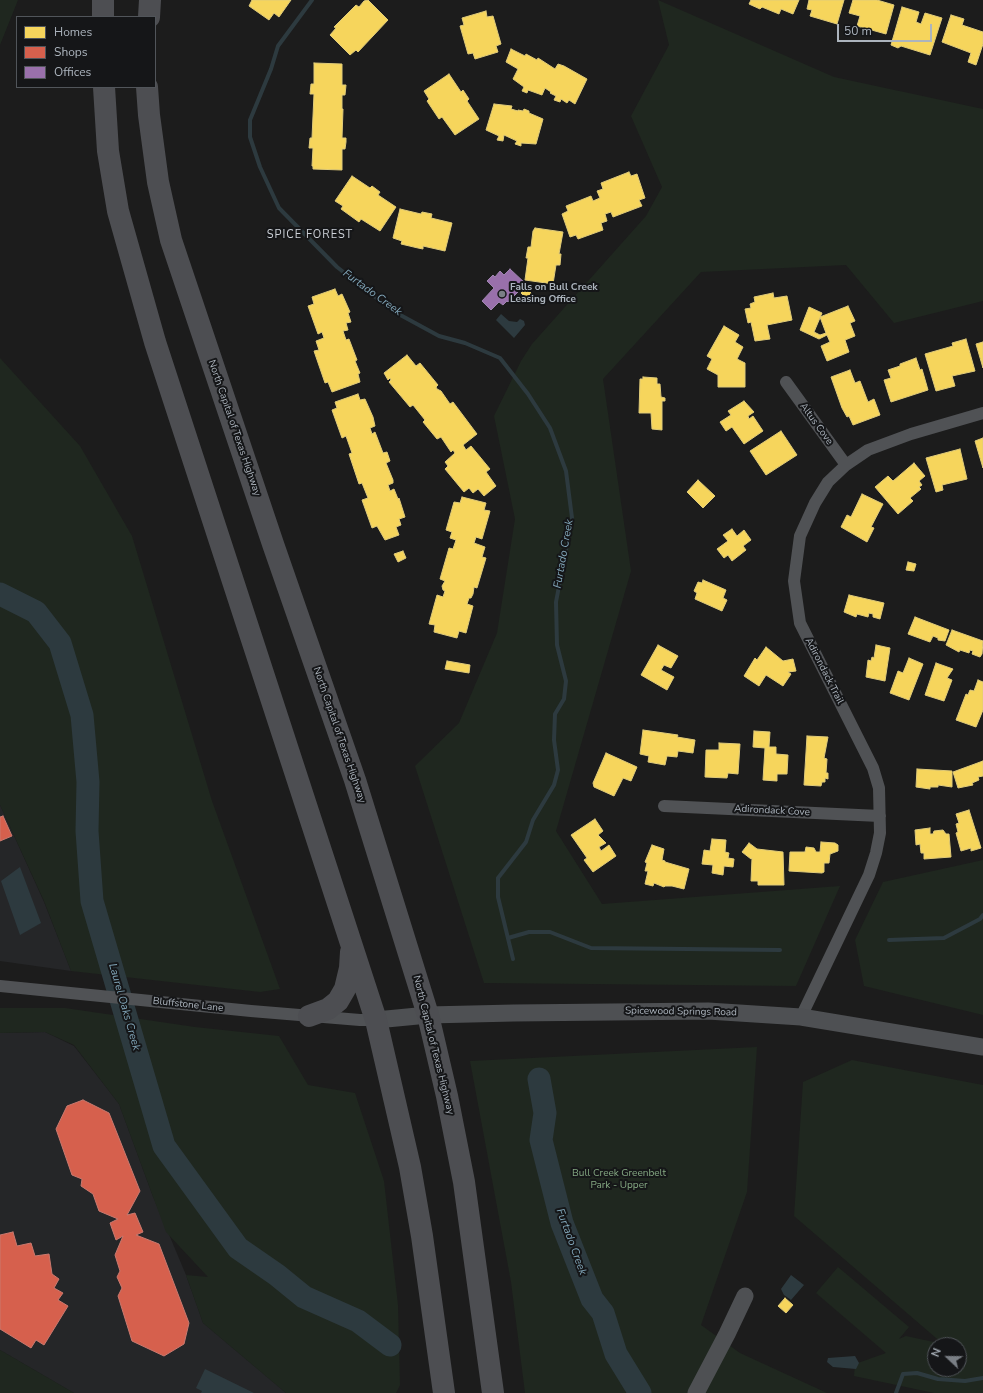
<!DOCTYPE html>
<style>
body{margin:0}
#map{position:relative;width:983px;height:1393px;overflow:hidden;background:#1c1c1c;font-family:"Nunito Sans",sans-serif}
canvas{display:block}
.legend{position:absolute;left:16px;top:16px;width:140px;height:72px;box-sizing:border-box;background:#151618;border:1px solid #51555a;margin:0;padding:5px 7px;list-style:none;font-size:12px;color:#acb4bd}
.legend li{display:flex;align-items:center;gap:8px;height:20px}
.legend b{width:20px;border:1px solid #51555a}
.north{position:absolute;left:927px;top:1337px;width:40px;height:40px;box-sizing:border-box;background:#151618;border:1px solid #51555a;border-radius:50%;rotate:292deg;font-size:11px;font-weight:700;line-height:16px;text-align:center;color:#acb4bd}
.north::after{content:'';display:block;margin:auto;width:14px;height:18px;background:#7a7f85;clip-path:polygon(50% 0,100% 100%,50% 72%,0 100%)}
.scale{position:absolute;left:837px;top:24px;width:95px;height:18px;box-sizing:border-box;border:2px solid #acb4bd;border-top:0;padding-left:5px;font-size:12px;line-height:14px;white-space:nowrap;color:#acb4bd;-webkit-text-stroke:3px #151618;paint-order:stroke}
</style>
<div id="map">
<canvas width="983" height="1393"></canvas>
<ul class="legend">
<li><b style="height:11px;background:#f6d55c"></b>Homes</li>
<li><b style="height:11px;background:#d6604d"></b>Shops</li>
<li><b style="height:11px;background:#9970ab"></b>Offices</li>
</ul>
<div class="north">N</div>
<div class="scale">50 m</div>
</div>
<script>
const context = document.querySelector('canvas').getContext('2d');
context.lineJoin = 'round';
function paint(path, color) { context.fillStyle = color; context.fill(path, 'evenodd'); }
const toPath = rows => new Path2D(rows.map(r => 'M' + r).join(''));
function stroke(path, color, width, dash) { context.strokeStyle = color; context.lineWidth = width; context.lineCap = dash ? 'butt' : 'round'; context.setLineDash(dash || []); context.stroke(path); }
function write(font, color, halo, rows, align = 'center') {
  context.font = font + ' "Nunito Sans",sans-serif'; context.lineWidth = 4; context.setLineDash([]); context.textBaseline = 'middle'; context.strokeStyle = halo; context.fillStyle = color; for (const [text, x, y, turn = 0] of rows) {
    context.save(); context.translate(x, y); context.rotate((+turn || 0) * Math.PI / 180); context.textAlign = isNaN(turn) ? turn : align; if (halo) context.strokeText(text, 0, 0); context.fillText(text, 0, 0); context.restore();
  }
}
const built = toPath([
 [0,805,44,902,71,971,0,961],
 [45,1032,74,1046,119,1104,152,1194,186,1275,203,1323,286,1393,74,1393,0,1350,0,1033]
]);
const green = toPath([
 [0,0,18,0,0,45],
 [658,0,834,77,983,109,983,301,894,323,846,265,701,272,603,379,631,571,556,831,602,904,840,886,796,986,484,983,415,766,459,723,497,633,515,519,494,416,521,361,532,344,646,216,662,187,631,116,669,45],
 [0,358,80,446,132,536,212,801,280,989,260,992,71,971,44,901,0,805],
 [983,860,983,1015,864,986,855,940,883,882],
 [0,1008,65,1008,195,1027,279,1036,308,1085,355,1093,384,1181,398,1305,400,1385,396,1393,286,1393,203,1323,186,1275,208,1277,166,1232,119,1104,74,1045,45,1032,0,1033],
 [757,1047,747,1192,701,1325,740,1353,827,1393,525,1393,511,1282,470,1061],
 [852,1060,983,1085,983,1393,934,1393,854,1376,855,1364,886,1353,816,1293,838,1267,909,1327,899,1339,906,1336,943,1344,794,1216,803,1082],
 [935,1345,959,1345,959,1369,935,1369],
 [0,1350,74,1393,0,1393]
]);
const water = toPath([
 [501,314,509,321,517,322,520,319,524,321,525,325,514,338,496,320],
 [20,867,41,923,20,935,1,881],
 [791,1275,804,1285,791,1300,784,1295,781,1289],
 [855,1356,859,1363,856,1369,833,1367,827,1362,828,1358],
 [205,1369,254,1393,201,1393,202,1391,196,1388]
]);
const homes = toPath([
 [252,0,291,0,279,17,274,13,269,20,249,6,252,0],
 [368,0,388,20,358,52,356,50,350,55,330,35,336,28,334,27,356,5,359,7,364,1,368,0],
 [751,0,799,0,793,14,781,9,779,14,762,7,760,9,749,4,751,0],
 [809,0,844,0,837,24,810,16,812,10,807,9,809,0],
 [853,0,877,0,894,5,886,34,857,26,860,16,849,13,853,0],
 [902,7,919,12,916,22,921,24,925,13,942,18,930,55,901,46,898,48,891,45,902,7],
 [486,11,487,17,493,16,501,44,496,46,498,52,475,59,473,53,468,54,460,26,464,25,462,18,486,11],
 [951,15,964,19,962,25,983,32,983,44,976,65,968,62,971,53,942,42,951,15],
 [511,49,525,56,526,54,537,60,538,58,555,69,558,64,564,66,587,79,575,104,569,100,567,103,561,99,560,102,554,100,556,96,550,93,551,92,545,88,542,95,528,90,527,93,522,91,524,87,513,79,518,69,506,62,511,49],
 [314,63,342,64,342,85,346,85,345,95,342,95,342,109,343,109,342,138,346,138,346,142,345,149,342,149,342,170,313,169,313,166,312,166,313,148,309,148,310,138,312,138,314,94,310,94,311,84,314,84,314,63],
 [449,74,461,92,463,90,469,99,467,101,479,119,455,135,442,117,439,119,427,101,429,99,424,91,449,74],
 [494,104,512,106,511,109,518,111,518,110,523,111,524,109,529,111,529,113,543,119,536,144,521,143,521,146,515,144,517,141,504,135,503,141,497,140,499,136,486,130,494,104],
 [629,172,631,176,637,174,645,198,639,200,642,206,613,217,611,212,605,214,607,221,601,223,603,230,578,239,576,235,570,237,562,214,568,211,566,206,591,196,593,201,600,198,597,191,603,189,601,183,629,172],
 [352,176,370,188,372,186,380,192,378,195,396,207,380,231,361,219,359,222,341,209,343,206,335,201,352,176],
 [400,209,421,214,422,212,432,214,431,218,452,223,445,251,423,246,423,249,418,248,401,244,402,241,393,238,400,209],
 [535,228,563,232,559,254,561,254,560,265,556,265,553,284,525,280,528,258,526,258,528,247,531,247,533,231,535,228],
 [526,288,534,296,529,301,521,293,526,288],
 [335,289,338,296,342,294,350,312,348,313,351,322,346,323,348,330,343,331,346,340,349,339,357,360,355,361,360,373,358,374,360,382,332,392,328,382,325,383,314,351,319,350,316,341,324,338,322,332,318,334,308,306,314,304,312,297,335,289],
 [773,293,774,298,787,296,792,320,767,325,770,339,755,341,751,322,748,323,745,309,751,308,750,304,755,302,754,297,773,293],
 [848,306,855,321,850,323,855,336,845,340,849,352,827,361,821,346,830,342,827,335,819,339,800,330,809,307,822,313,814,332,820,335,826,333,820,317,848,306],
 [724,326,739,335,735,342,743,347,737,359,745,363,745,387,718,387,718,375,707,369,712,359,707,356,724,326],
 [966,339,975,371,952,376,955,386,936,391,925,354,953,346,952,343,966,339],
 [983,342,983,368,976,344,983,342],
 [407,355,416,366,420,363,438,385,436,387,437,389,441,391,450,404,453,402,477,434,463,445,466,450,471,446,490,469,486,472,496,486,484,496,478,489,473,493,469,488,464,492,445,469,448,466,445,462,455,453,453,450,451,452,441,437,437,439,423,422,425,420,413,405,410,407,389,382,391,380,390,378,388,380,384,373,407,355],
 [916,358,920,370,922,369,928,390,891,402,884,380,891,378,888,370,900,366,900,364,916,358],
 [850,370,855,383,860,381,868,402,874,399,880,415,853,425,849,416,847,417,842,408,831,377,850,370],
 [643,377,657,378,657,384,660,384,661,397,665,398,665,401,662,401,662,430,652,429,651,413,639,413,640,379,643,379,643,377],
 [358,394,360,400,365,399,373,417,375,426,370,428,372,434,375,432,383,453,387,452,390,461,386,463,393,480,393,483,388,485,390,491,394,489,398,499,399,498,405,517,399,519,401,525,396,527,399,535,385,540,377,526,372,528,362,500,368,498,362,483,359,484,349,454,352,453,346,436,342,438,332,410,337,408,335,402,358,394],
 [744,401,754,412,748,416,749,419,753,416,763,431,744,444,732,427,726,431,720,422,731,415,728,411,744,401],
 [781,431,797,455,766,475,750,451,781,431],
 [983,438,983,468,975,441,983,438],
 [960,449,967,479,942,485,943,490,936,492,926,458,960,449],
 [914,463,925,476,919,481,922,485,919,487,921,489,910,498,913,501,898,514,875,487,888,476,893,481,914,463],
 [698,480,715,496,703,508,687,492,698,480],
 [862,494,883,504,871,527,874,528,867,542,841,527,847,515,851,517,862,494],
 [462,497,486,503,484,510,490,511,482,539,476,537,474,543,485,547,482,557,486,558,477,588,474,587,473,594,471,598,469,598,467,604,473,606,466,633,459,631,457,638,434,632,435,625,429,624,437,595,443,597,445,591,443,590,442,586,445,581,440,579,449,548,453,549,456,540,450,538,452,532,446,530,454,502,460,503,462,497],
 [732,529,737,536,744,530,751,540,743,546,746,550,732,561,728,555,724,558,717,549,728,541,723,535,732,529],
 [403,551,406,558,398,562,394,554,403,551],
 [908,562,916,564,914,571,906,570,908,562],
 [703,580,726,590,723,598,727,600,722,611,695,599,697,593,694,591,698,582,702,583,703,580],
 [849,595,884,603,880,619,873,617,873,614,869,613,868,617,857,614,856,617,844,612,849,595],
 [915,617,949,630,945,641,938,640,938,638,933,636,930,642,908,634,915,617],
 [952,630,983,641,982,654,980,657,972,654,973,651,970,650,969,653,960,650,959,652,946,645,952,630],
 [658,645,678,656,671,668,664,665,661,670,674,677,667,690,641,675,658,645],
 [876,645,890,648,885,681,866,677,868,660,871,661,872,657,874,658,876,645],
 [766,647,783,661,793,659,796,671,788,672,791,674,783,686,766,675,759,686,744,676,755,658,757,660,766,647],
 [909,658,923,664,909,700,890,693,898,671,903,673,909,658],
 [447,661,470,665,469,673,445,669,447,661],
 [936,663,953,669,947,678,952,680,944,701,925,695,936,663],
 [978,680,983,682,983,710,976,727,956,720,966,694,968,695,970,690,974,691,978,680],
 [643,730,678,735,677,737,695,740,693,753,678,751,677,757,667,756,665,765,648,762,649,756,640,754,643,730],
 [754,731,770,732,769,747,776,747,776,754,788,755,787,774,777,774,777,781,763,780,765,748,753,747,754,731],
 [807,736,828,737,824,758,827,759,826,773,828,773,828,779,825,778,825,782,822,782,821,786,804,785,807,736],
 [719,743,740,744,738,774,728,773,727,778,705,777,706,750,719,750,719,743],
 [606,753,637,767,631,781,623,778,614,796,594,787,593,783,606,753],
 [983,761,983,776,978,777,979,780,972,783,973,785,958,788,953,772,983,761],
 [917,769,952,771,952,787,938,785,938,787,930,787,930,789,916,787,917,769],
 [969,810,981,848,971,851,971,848,961,851,956,833,958,832,956,824,959,823,956,814,969,810],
 [595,819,603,831,598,835,606,843,599,847,601,851,609,845,616,856,593,872,584,860,587,858,571,835,595,819],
 [930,828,930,834,933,834,934,831,943,830,946,834,949,834,951,857,924,859,924,853,921,853,920,844,916,845,915,830,930,828],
 [712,839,726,840,725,852,729,853,728,858,734,859,733,867,724,866,723,875,712,873,713,865,702,864,704,850,710,851,712,839],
 [821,842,835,843,838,845,838,851,830,854,829,863,824,863,824,872,822,873,789,871,790,852,805,852,806,847,814,848,816,852,820,852,821,842],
 [749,843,757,849,783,852,784,885,758,885,758,881,751,881,752,858,751,859,742,852,749,843],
 [652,845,664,849,662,860,665,861,665,862,689,869,684,889,672,886,665,886,664,887,654,883,653,886,645,884,648,871,645,871,647,863,645,862,652,845],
 [785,1298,793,1305,786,1313,778,1306,785,1298]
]);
const shops = toPath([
 [3,816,12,836,0,841,0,817,3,816],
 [83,1100,109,1113,140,1191,127,1215,135,1213,143,1232,136,1235,159,1244,189,1323,184,1344,164,1356,132,1341,118,1296,122,1288,117,1277,120,1271,115,1255,123,1236,116,1240,110,1223,118,1219,99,1211,93,1194,81,1186,82,1179,72,1175,56,1129,67,1106,83,1100],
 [13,1232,17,1246,31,1243,35,1256,49,1254,52,1274,59,1279,54,1288,63,1293,58,1300,68,1306,44,1345,36,1340,31,1348,0,1329,0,1235,13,1232]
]);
const offices = toPath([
 [510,269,526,284,508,302,507,301,503,305,499,302,491,310,482,301,494,288,487,281,493,275,495,277,500,271,504,275,510,269]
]);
const stream = toPath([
 [312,0,278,46,271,69,250,120,250,137,260,167,279,208,337,267,393,311,439,336,465,343,500,358,528,394,550,428,566,471,572,518,556,602,557,645,566,681,564,699,555,714,554,740,558,770,554,785,533,820,526,842,498,878,498,897,513,959],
 [508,938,529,932,550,932,591,948,780,950],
 [889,940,944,938,980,919,983,915],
 [896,1393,903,1374,917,1373,938,1379,965,1381,983,1378]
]);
const river = toPath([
 [0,594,36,612,60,643,82,715,88,782,87,831,92,901,164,1146,238,1248,277,1275,304,1297,358,1321,390,1345],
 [539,1079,545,1113,541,1140,562,1223,592,1299,603,1313,616,1354,640,1393]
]);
const street = toPath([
 [786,382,846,465],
 [664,806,880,816],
 [0,986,251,1011,360,1020,376,1020],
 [801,1017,869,875,876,853,880,833,879,788,873,768,800,623,794,581,800,536,815,503,828,482,846,465,868,450,911,434,983,413]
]);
const secondary = toPath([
 [376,1020,428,1015,514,1013,708,1011,801,1017,983,1047],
 [696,1393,727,1334,745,1296]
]);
const highway = toPath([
 [103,17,103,0],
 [149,17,150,0],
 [104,87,108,151,118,211,155,342,376,1020,410,1167,422,1236,444,1393],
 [147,87,149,115,158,182,171,240,273,544,355,780,428,1015,447,1096,464,1182,493,1393],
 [309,1016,328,1009,338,1001,345,989,350,968,351,952]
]);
const markers = [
 [502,294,4,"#7a7f85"]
];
const poiNames = [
 ["Falls on Bull Creek",510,288],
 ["Leasing Office",510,300]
];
const streetNames = [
 ["Altus Cove",816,424,54],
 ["North Capital of Texas Highway",234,428,71],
 ["Adirondack Trail",824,671,63],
 ["North Capital of Texas Highway",339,735,71],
 ["Adirondack Cove",772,811,3],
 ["Bluffstone Lane",188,1005,6],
 ["Spicewood Springs Road",681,1012,1],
 ["North Capital of Texas Highway",433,1045,76]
];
const parkNames = [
 ["Bull Creek Greenbelt",619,1174],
 ["Park - Upper",619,1186]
];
const neighbourhoodNames = [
 ["SPICE FOREST",310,235]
];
const waterNames = [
 ["Furtado Creek",372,293,36],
 ["Furtado Creek",564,554,-80],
 ["Laurel Oaks Creek",124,1007,74],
 ["Furtado Creek",571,1242,70]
];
paint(built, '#252628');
paint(green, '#1f271f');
paint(water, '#2d3a3f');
paint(homes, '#f6d55c');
stroke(homes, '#e0cb79', 1);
paint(shops, '#d6604d');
stroke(shops, '#c9796f', 1);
paint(offices, '#9970ab');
stroke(offices, '#9f84b0', 1);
stroke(stream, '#2d3a3f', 4);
stroke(river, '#2d3a3f', 23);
stroke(street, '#505255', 12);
stroke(secondary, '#4e5053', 17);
stroke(highway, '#4d4e52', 22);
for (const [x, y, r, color] of markers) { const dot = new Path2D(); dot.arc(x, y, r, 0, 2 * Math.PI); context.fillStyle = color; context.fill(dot); stroke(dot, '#151618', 1.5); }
write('bold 10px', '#acb4bd', '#151618', poiNames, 'left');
write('10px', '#acb4bd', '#151618', streetNames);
write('10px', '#85a983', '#151618', parkNames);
context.letterSpacing = '1px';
write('11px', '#ced2d9', '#151618', neighbourhoodNames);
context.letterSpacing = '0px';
write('italic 11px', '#82a7ba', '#151618', waterNames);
</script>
